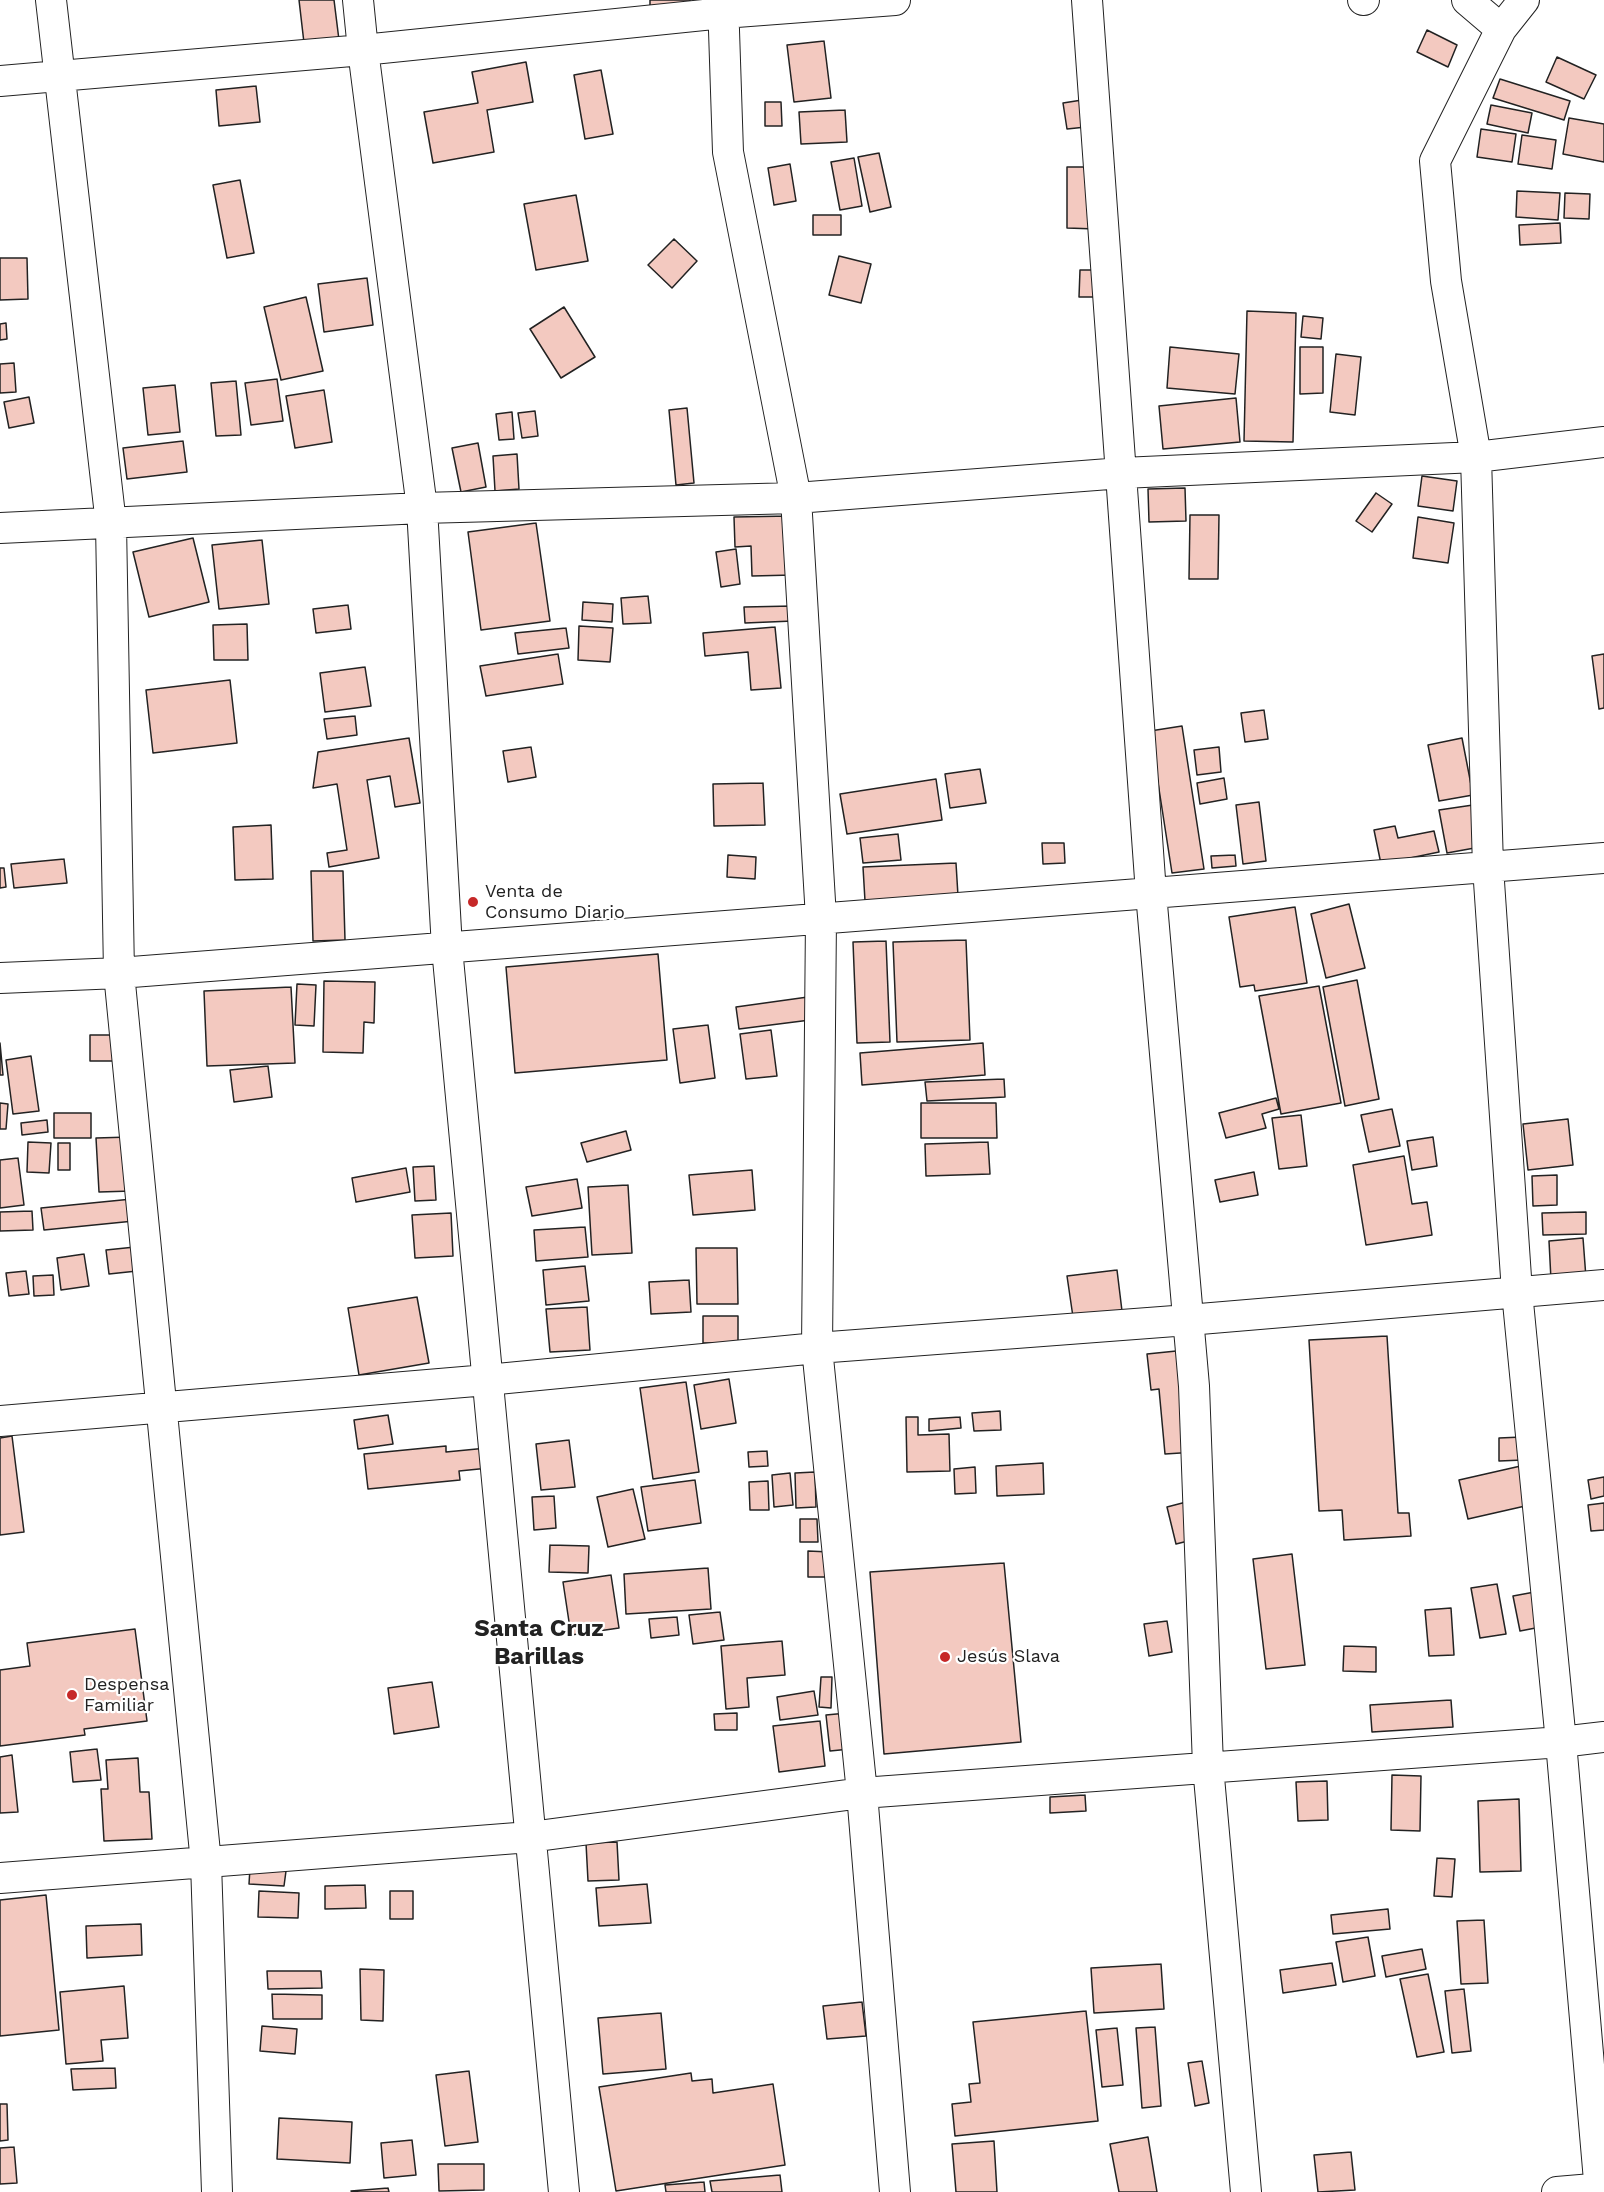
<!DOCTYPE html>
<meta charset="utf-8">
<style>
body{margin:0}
canvas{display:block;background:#fff}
</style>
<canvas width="1604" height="2192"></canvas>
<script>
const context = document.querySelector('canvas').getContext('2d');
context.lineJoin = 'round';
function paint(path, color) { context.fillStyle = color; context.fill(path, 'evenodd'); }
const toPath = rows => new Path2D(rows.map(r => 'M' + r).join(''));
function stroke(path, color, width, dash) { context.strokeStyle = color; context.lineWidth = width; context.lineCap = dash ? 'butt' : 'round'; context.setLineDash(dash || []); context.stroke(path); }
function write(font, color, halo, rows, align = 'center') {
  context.font = font + ' "Work Sans",sans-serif'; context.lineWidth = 4.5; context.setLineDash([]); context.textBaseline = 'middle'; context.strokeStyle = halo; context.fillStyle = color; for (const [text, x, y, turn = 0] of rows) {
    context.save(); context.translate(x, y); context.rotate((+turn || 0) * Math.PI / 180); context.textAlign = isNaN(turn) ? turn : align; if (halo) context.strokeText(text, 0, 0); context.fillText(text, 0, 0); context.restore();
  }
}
const building = toPath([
 [299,0,334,0,339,40,304,43,299,0],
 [650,0,690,0,690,13,650,15,650,0],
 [1427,30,1457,45,1448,67,1417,52,1427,30],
 [824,41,831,98,794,102,787,45,824,41],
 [1557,57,1596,75,1584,99,1546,82,1557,57],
 [526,62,533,102,487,110,494,152,433,163,424,112,478,103,472,72,526,62],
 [601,70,613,134,585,139,574,75,601,70],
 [1500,79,1570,101,1564,120,1493,98,1500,79],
 [256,86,260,122,219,126,216,90,256,86],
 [1082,100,1086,127,1067,129,1063,103,1082,100],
 [765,102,781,102,782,126,765,126,765,102],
 [1491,105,1532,113,1528,133,1487,124,1491,105],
 [845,110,847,142,801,144,799,112,845,110],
 [1569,118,1604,124,1604,162,1563,154,1569,118],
 [1481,129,1516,134,1512,162,1477,157,1481,129],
 [1522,135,1556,140,1552,169,1518,164,1522,135],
 [879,153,891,207,870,212,858,157,879,153],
 [854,158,862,206,840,210,831,162,854,158],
 [790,164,796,201,774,205,768,168,790,164],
 [1067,167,1096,167,1096,229,1067,228,1067,167],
 [240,180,254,253,227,258,213,185,240,180],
 [1517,191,1560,193,1558,220,1516,217,1517,191],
 [1565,193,1590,194,1589,219,1564,218,1565,193],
 [576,195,588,261,536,270,524,204,576,195],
 [813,215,841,215,841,235,813,235,813,215],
 [1560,223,1561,243,1520,245,1519,225,1560,223],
 [674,239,697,261,672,288,648,265,674,239],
 [839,256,871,264,861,303,829,295,839,256],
 [0,258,27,258,28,299,0,300,0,258],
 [1080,270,1098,270,1098,297,1079,297,1080,270],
 [367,278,373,325,324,332,318,284,367,278],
 [306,297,323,371,281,380,264,307,306,297],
 [564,307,595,357,561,378,530,329,564,307],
 [1247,311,1296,313,1293,442,1244,441,1247,311],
 [1303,316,1323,318,1321,339,1301,337,1303,316],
 [6,323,7,339,0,340,0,324,6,323],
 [1170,347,1239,354,1235,394,1167,388,1170,347],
 [1300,347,1323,347,1323,393,1300,394,1300,347],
 [1336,354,1361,357,1355,415,1330,412,1336,354],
 [14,363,16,392,0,393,0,364,14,363],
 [277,379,283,421,251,425,245,383,277,379],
 [236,381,241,435,216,436,211,383,236,381],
 [175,385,180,432,148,435,143,388,175,385],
 [324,390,332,442,295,448,286,396,324,390],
 [29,397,34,423,9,428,4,402,29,397],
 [1236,398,1240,442,1163,449,1159,406,1236,398],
 [687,408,694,483,676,485,669,410,687,408],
 [535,411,538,436,522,438,518,413,535,411],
 [512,412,514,439,499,440,496,414,512,412],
 [183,441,187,472,127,479,123,448,183,441],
 [478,443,486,487,461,492,452,448,478,443],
 [517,454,519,489,495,491,493,456,517,454],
 [1422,476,1457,481,1453,511,1418,506,1422,476],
 [1185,488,1186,521,1149,522,1148,489,1185,488],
 [1376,493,1392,504,1372,532,1356,521,1376,493],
 [1190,515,1219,515,1218,579,1189,579,1190,515],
 [791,516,793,575,752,576,751,546,735,547,734,517,791,516],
 [1418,517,1454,523,1448,563,1413,558,1418,517],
 [536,523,550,621,481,630,468,532,536,523],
 [193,538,209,602,149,617,133,552,193,538],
 [262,540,269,604,219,609,212,545,262,540],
 [736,549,740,584,721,587,716,552,736,549],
 [648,596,651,623,623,624,621,598,648,596],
 [583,602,613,604,612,622,582,620,583,602],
 [348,605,351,629,316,633,313,609,348,605],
 [793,606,793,621,745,623,744,607,793,606],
 [247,624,248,660,214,660,213,625,247,624],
 [579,626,613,628,610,662,578,660,579,626],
 [775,627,781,688,751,690,748,652,705,656,703,633,775,627],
 [566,628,569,648,518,654,515,633,566,628],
 [558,654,563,684,486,696,480,666,558,654],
 [1604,654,1604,708,1599,709,1592,656,1604,654],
 [365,667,371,706,325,712,320,673,365,667],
 [230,680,237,743,153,753,146,690,230,680],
 [1264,710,1268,739,1245,742,1241,713,1264,710],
 [355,716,357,735,327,739,324,719,355,716],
 [1182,726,1204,869,1172,873,1150,731,1182,726],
 [409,738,420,803,395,807,390,776,367,780,379,858,329,867,327,853,347,850,337,784,313,788,318,752,409,738],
 [1462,738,1473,795,1439,801,1428,745,1462,738],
 [531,747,536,777,508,782,503,751,531,747],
 [1219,747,1221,772,1197,775,1194,750,1219,747],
 [980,769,986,803,950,808,945,774,980,769],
 [1224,778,1227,799,1200,804,1197,783,1224,778],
 [936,779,942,820,847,834,840,794,936,779],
 [763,783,765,825,714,826,713,784,763,783],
 [1259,802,1266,861,1243,864,1236,805,1259,802],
 [1473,805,1480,847,1447,853,1439,810,1473,805],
 [271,825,273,879,235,880,233,827,271,825],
 [1395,826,1398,838,1434,831,1439,852,1381,864,1374,830,1395,826],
 [898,834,901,860,863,863,860,838,898,834],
 [1042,843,1064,843,1065,863,1043,864,1042,843],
 [728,855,756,857,755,879,727,877,728,855],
 [1235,855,1236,866,1212,868,1211,856,1235,855],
 [64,859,67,883,14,888,11,864,64,859],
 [956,863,958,896,865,901,863,867,956,863],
 [0,868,4,868,6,887,0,888,0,868],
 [311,871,343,871,345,940,313,941,311,871],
 [1349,904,1365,968,1326,978,1311,914,1349,904],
 [1295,907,1307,983,1255,991,1254,985,1240,987,1229,917,1295,907],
 [966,940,970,1040,897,1042,893,942,966,940],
 [886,941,890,1042,857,1043,853,942,886,941],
 [658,954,667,1060,515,1073,506,967,658,954],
 [1357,980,1379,1099,1345,1106,1323,987,1357,980],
 [324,981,375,982,374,1023,364,1022,363,1053,323,1052,324,981],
 [297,984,316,985,314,1026,295,1025,297,984],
 [1319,986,1341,1103,1281,1114,1259,996,1319,986],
 [291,987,295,1063,207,1066,204,991,291,987],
 [815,996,818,1019,739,1029,736,1007,815,996],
 [708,1025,715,1078,680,1083,673,1029,708,1025],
 [771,1030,777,1076,746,1079,740,1034,771,1030],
 [90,1035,121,1035,122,1061,90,1061,90,1035],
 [0,1043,3,1075,0,1075,0,1043],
 [983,1043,985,1075,862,1085,860,1053,983,1043],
 [31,1056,39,1111,13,1114,6,1060,31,1056],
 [268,1066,272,1097,234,1102,230,1070,268,1066],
 [1004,1079,1005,1097,927,1101,925,1082,1004,1079],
 [1276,1098,1279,1109,1262,1114,1266,1128,1226,1138,1219,1113,1276,1098],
 [0,1103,8,1104,6,1129,0,1129,0,1103],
 [921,1103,996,1103,997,1138,921,1138,921,1103],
 [1392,1109,1400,1146,1369,1152,1361,1115,1392,1109],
 [54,1113,91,1113,91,1138,54,1138,54,1113],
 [1301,1115,1307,1166,1279,1169,1272,1118,1301,1115],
 [1568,1119,1573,1165,1528,1170,1523,1124,1568,1119],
 [47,1120,48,1132,22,1135,21,1123,47,1120],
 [626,1131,631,1150,587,1162,581,1143,626,1131],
 [130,1137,132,1191,99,1192,96,1138,130,1137],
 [1433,1137,1437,1166,1412,1170,1407,1141,1433,1137],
 [28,1142,51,1143,49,1173,27,1172,28,1142],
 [988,1142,990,1174,926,1176,925,1144,988,1142],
 [58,1143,70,1143,70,1170,58,1170,58,1143],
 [1404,1156,1412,1204,1427,1202,1432,1235,1366,1245,1353,1165,1404,1156],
 [18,1158,24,1205,0,1208,0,1160,18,1158],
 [434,1166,436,1200,415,1201,413,1167,434,1166],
 [406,1168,410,1192,356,1202,352,1178,406,1168],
 [752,1170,755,1210,693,1215,689,1175,752,1170],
 [1254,1172,1258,1195,1220,1202,1215,1180,1254,1172],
 [1557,1175,1557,1205,1533,1206,1532,1176,1557,1175],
 [577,1179,582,1208,532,1216,526,1187,577,1179],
 [628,1185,632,1253,592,1255,588,1187,628,1185],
 [132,1199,134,1221,44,1230,41,1208,132,1199],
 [32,1211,33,1230,0,1231,0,1212,32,1211],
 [1586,1212,1586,1234,1543,1235,1542,1213,1586,1212],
 [451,1213,453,1256,415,1258,412,1215,451,1213],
 [585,1227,588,1257,536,1261,534,1230,585,1227],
 [1583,1238,1586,1278,1551,1280,1549,1241,1583,1238],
 [135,1247,137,1271,109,1274,106,1250,135,1247],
 [696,1248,737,1248,738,1304,697,1304,696,1248],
 [84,1254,89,1286,61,1290,57,1258,84,1254],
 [585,1266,589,1301,546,1305,543,1270,585,1266],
 [1117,1270,1122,1311,1073,1317,1067,1276,1117,1270],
 [26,1271,29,1294,9,1296,6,1273,26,1271],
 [53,1275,54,1295,34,1296,33,1276,53,1275],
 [689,1280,691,1312,651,1314,649,1282,689,1280],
 [417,1297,429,1363,359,1375,348,1308,417,1297],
 [587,1307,590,1350,550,1352,546,1309,587,1307],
 [703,1316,738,1316,738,1343,703,1343,703,1316],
 [1387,1336,1398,1513,1409,1513,1411,1536,1344,1540,1342,1510,1319,1511,1309,1340,1387,1336],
 [1186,1350,1196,1452,1165,1454,1159,1389,1151,1390,1147,1354,1186,1350],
 [729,1379,736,1423,701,1429,694,1385,729,1379],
 [686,1382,699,1472,653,1479,640,1388,686,1382],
 [1000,1411,1001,1430,974,1431,972,1413,1000,1411],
 [388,1415,393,1444,358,1449,354,1420,388,1415],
 [906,1417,918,1417,918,1435,949,1434,950,1471,907,1472,906,1417],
 [960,1417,961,1428,929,1431,929,1419,960,1417],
 [12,1436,24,1532,0,1535,0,1438,12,1436],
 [1522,1437,1523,1460,1499,1461,1499,1438,1522,1437],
 [569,1440,575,1487,541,1490,536,1444,569,1440],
 [446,1446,446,1452,487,1448,489,1468,459,1471,460,1480,368,1489,364,1454,446,1446],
 [767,1451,768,1466,749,1467,748,1452,767,1451],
 [1043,1463,1044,1494,997,1496,996,1466,1043,1463],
 [1525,1465,1534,1504,1468,1519,1459,1480,1525,1465],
 [975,1467,976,1493,955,1494,954,1469,975,1467],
 [815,1472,816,1507,796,1508,795,1473,815,1472],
 [790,1473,793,1505,774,1507,772,1475,790,1473],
 [1604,1477,1604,1496,1591,1499,1588,1480,1604,1477],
 [695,1480,701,1523,648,1531,641,1487,695,1480],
 [768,1481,769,1510,750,1510,749,1482,768,1481],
 [633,1489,645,1539,608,1547,597,1497,633,1489],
 [554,1496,556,1528,534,1530,532,1497,554,1496],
 [1190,1501,1200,1538,1176,1544,1167,1507,1190,1501],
 [1604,1503,1604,1530,1591,1531,1588,1505,1604,1503],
 [800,1519,817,1519,818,1542,800,1542,800,1519],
 [550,1545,589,1546,588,1573,549,1572,550,1545],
 [808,1551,830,1552,829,1577,808,1577,808,1551],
 [1292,1554,1305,1665,1266,1669,1253,1559,1292,1554],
 [1004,1563,1021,1742,884,1754,870,1572,1004,1563],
 [708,1568,711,1609,626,1614,624,1574,708,1568],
 [611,1575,619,1628,571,1635,563,1582,611,1575],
 [1497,1584,1506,1634,1480,1638,1471,1588,1497,1584],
 [1540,1591,1546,1626,1520,1631,1513,1596,1540,1591],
 [1451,1608,1454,1655,1429,1656,1425,1610,1451,1608],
 [720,1612,724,1640,693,1644,689,1615,720,1612],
 [677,1617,679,1635,651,1638,649,1619,677,1617],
 [1167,1621,1172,1652,1149,1656,1144,1624,1167,1621],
 [135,1629,147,1721,84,1729,85,1735,0,1746,0,1670,30,1666,27,1643,135,1629],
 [782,1641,785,1675,747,1678,749,1707,726,1709,721,1646,782,1641],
 [1344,1646,1376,1647,1376,1672,1343,1671,1344,1646],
 [821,1677,832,1677,831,1708,819,1707,821,1677],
 [432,1682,439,1727,394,1734,388,1688,432,1682],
 [814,1691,818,1715,780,1720,777,1697,814,1691],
 [1451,1700,1453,1727,1372,1732,1370,1705,1451,1700],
 [737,1713,737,1730,715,1730,714,1714,737,1713],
 [847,1713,850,1749,830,1751,826,1715,847,1713],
 [820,1721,825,1766,779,1772,773,1726,820,1721],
 [97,1749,101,1780,73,1782,70,1752,97,1749],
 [12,1755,18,1812,0,1813,0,1757,12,1755],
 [138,1758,140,1792,149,1792,152,1839,104,1841,101,1789,108,1789,106,1760,138,1758],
 [1392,1775,1421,1776,1420,1831,1391,1830,1392,1775],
 [1327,1781,1328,1820,1298,1821,1296,1782,1327,1781],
 [1085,1795,1086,1811,1050,1813,1050,1797,1085,1795],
 [1519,1799,1521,1871,1480,1872,1478,1801,1519,1799],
 [617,1842,619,1880,588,1881,586,1843,617,1842],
 [1437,1858,1455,1859,1452,1897,1434,1896,1437,1858],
 [250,1868,286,1871,284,1886,249,1884,250,1868],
 [647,1884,651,1923,599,1926,596,1888,647,1884],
 [365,1885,366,1908,325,1909,325,1886,365,1885],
 [259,1891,299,1893,298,1918,258,1917,259,1891],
 [390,1891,413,1891,413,1919,390,1919,390,1891],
 [46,1895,59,2030,0,2036,0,1900,46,1895],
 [1388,1909,1390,1929,1333,1934,1331,1915,1388,1909],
 [1484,1920,1488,1983,1461,1984,1457,1921,1484,1920],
 [141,1924,142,1955,87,1958,86,1926,141,1924],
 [1368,1937,1375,1976,1343,1982,1336,1942,1368,1937],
 [1422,1949,1426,1969,1386,1977,1382,1956,1422,1949],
 [1332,1963,1336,1985,1283,1993,1280,1970,1332,1963],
 [1161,1964,1164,2009,1094,2013,1091,1968,1161,1964],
 [360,1969,384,1970,383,2021,361,2020,360,1969],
 [267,1971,321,1971,322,1988,268,1989,267,1971],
 [1428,1974,1444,2052,1417,2057,1400,1979,1428,1974],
 [124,1986,128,2038,101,2040,103,2061,66,2064,60,1992,124,1986],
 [1464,1989,1471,2051,1452,2053,1445,1991,1464,1989],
 [272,1994,322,1995,322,2019,273,2019,272,1994],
 [862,2002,866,2036,827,2039,823,2006,862,2002],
 [1086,2011,1098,2121,955,2136,952,2104,971,2102,969,2084,980,2083,973,2022,1086,2011],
 [661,2013,666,2069,603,2074,598,2018,661,2013],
 [262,2026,297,2029,295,2054,260,2051,262,2026],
 [1155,2027,1161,2106,1142,2108,1136,2028,1155,2027],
 [1117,2028,1123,2085,1102,2087,1096,2030,1117,2028],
 [1202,2061,1209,2103,1195,2106,1188,2063,1202,2061],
 [115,2068,116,2088,73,2090,71,2069,115,2068],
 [469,2071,478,2142,445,2146,436,2075,469,2071],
 [691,2073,692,2081,712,2079,713,2093,773,2084,785,2165,616,2191,599,2087,691,2073],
 [0,2104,7,2104,8,2140,0,2141,0,2104],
 [279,2118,352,2122,350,2163,277,2159,279,2118],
 [1148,2137,1157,2192,1119,2192,1110,2144,1148,2137],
 [412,2140,416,2175,384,2178,381,2143,412,2140],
 [994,2141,997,2192,956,2192,952,2144,994,2141],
 [14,2147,17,2183,0,2184,0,2148,14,2147],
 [1351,2152,1355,2190,1318,2192,1314,2155,1351,2152],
 [438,2164,484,2164,484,2190,439,2191,438,2164],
 [780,2175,782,2192,712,2192,710,2181,780,2175],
 [704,2182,705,2192,666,2192,665,2185,704,2182],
 [388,2188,389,2192,352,2192,351,2191,388,2188]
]);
const street = toPath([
 [51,0,111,524,119,973,206,1863,217,2192],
 [358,0,363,50,422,508,447,948,564,2192],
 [723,0,728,152,796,498,821,918,817,1348,862,1793,895,2192],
 [1087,0,1151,893,1194,1386,1208,1766,1246,2192],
 [1363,0,1364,0],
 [1467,0,1501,29],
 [1524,0,1501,29,1435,161,1446,281,1476,457,1488,867,1517,1292,1561,1742,1600,2192],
 [0,81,363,50,723,13,895,0],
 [0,528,422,508,796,498,1122,473,1476,457,1604,442],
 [0,978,119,973,1604,858],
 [0,1421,487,1380,817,1348,1188,1320,1604,1285],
 [0,1878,530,1837,862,1793,1561,1742,1604,1737],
 [1557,2192,1604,2188]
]);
const markers = [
 [473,902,6,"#c62828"],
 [945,1657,6,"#c62828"],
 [72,1695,6,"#c62828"]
];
const poiNames = [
 ["Venta de",485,892],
 ["Consumo Diario",485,913],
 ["Jesús Slava",957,1657],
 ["Despensa",84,1685],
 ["Familiar",84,1706]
];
const districtNames = [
 ["Santa Cruz",539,1629],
 ["Barillas",539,1657]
];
paint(building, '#f3c9c0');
stroke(building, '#222', 1.5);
stroke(street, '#222', 32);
stroke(street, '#fff', 30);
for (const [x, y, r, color] of markers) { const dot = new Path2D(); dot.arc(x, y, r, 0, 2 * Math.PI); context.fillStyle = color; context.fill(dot); stroke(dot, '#fff', 2); }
write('18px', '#222', '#fff', poiNames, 'left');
write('bold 24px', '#222', '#fff', districtNames);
</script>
